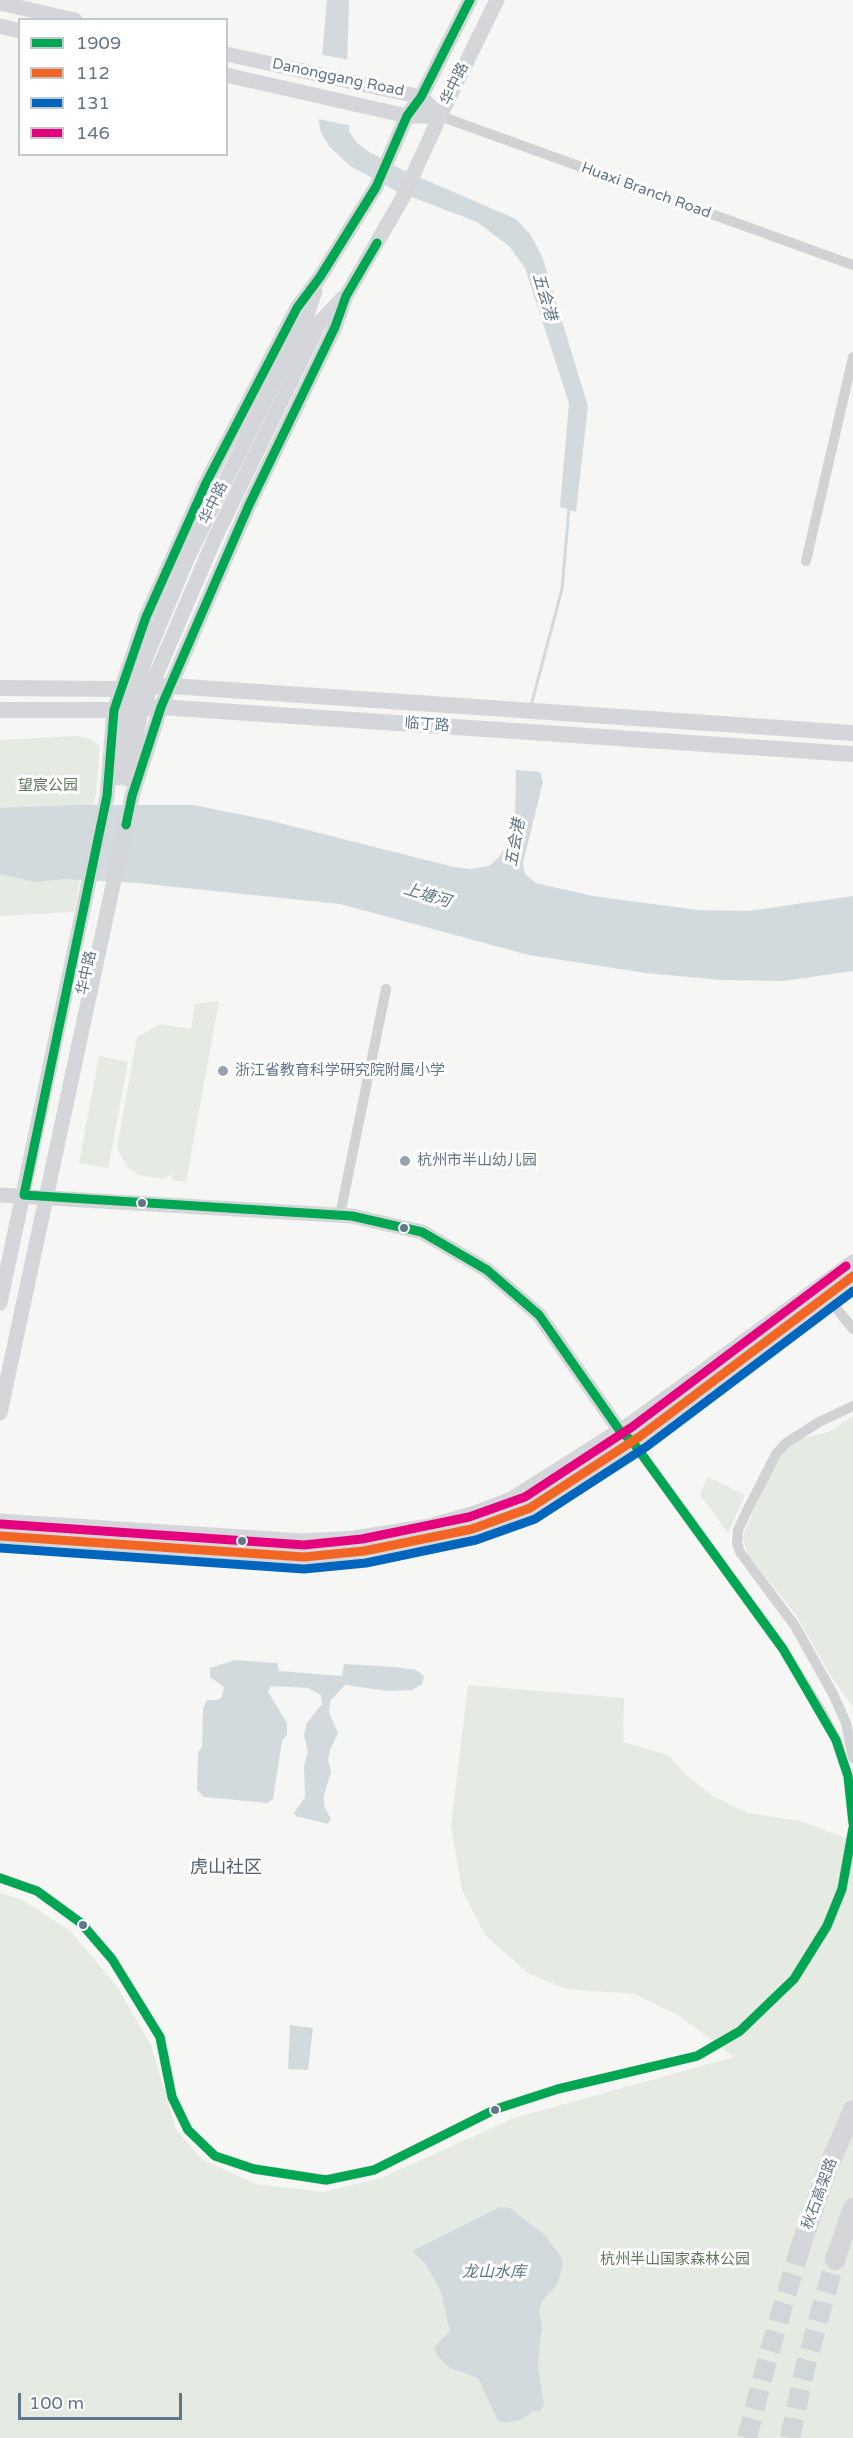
<!DOCTYPE html>
<meta charset="utf-8">
<style>
body{margin:0}
#map{position:relative;width:853px;height:2438px;overflow:hidden;background:#f6f6f4;font-family:"Varela Round",sans-serif}
canvas{display:block}
.legend{position:absolute;left:18px;top:18px;width:210px;height:138px;box-sizing:border-box;background:#fff;border:2px solid #c1c8cf;margin:0;padding:8px 10px;list-style:none;font-size:18px;color:#637588}
.legend li{display:flex;align-items:center;gap:12px;height:30px}
.legend b{width:30px;border:2px solid #c1c8cf}
.scale{position:absolute;left:18px;top:2393px;width:164px;height:27px;box-sizing:border-box;border:3px solid #637588;border-top:0;padding-left:8px;font-size:18px;line-height:21px;white-space:nowrap;color:#637588;-webkit-text-stroke:4px #fff;paint-order:stroke}
</style>
<div id="map">
<canvas width="853" height="2438"></canvas>
<ul class="legend">
<li><b style="height:8px;background:#00a651"></b>1909</li>
<li><b style="height:8px;background:#f26522"></b>112</li>
<li><b style="height:8px;background:#0065bd"></b>131</li>
<li><b style="height:8px;background:#e5007d"></b>146</li>
</ul>
<div class="scale">100 m</div>
</div>
<script>
const context = document.querySelector('canvas').getContext('2d');
context.lineJoin = 'round';
function paint(path, color) { context.fillStyle = color; context.fill(path, 'evenodd'); }
const toPath = rows => new Path2D(rows.map(r => 'M' + r).join(''));
function stroke(path, color, width, dash) { context.strokeStyle = color; context.lineWidth = width; context.lineCap = dash ? 'butt' : 'round'; context.setLineDash(dash || []); context.stroke(path); }
function write(font, color, halo, rows, align = 'center') {
  context.font = font + ' "Varela Round","Noto Sans SC",sans-serif'; context.lineWidth = 6; context.setLineDash([]); context.textBaseline = 'middle'; context.strokeStyle = halo; context.fillStyle = color; for (const [text, x, y, turn = 0] of rows) {
    context.save(); context.translate(x, y); context.rotate((+turn || 0) * Math.PI / 180); context.textAlign = isNaN(turn) ? turn : align; if (halo) context.strokeText(text, 0, 0); context.fillText(text, 0, 0); context.restore();
  }
}
const green = toPath([
 [78,736,90,739,100,746,96,793,74,912,0,916,0,740],
 [219,1001,186,1182,172,1180,172,1174,163,1179,139,1175,127,1167,117,1148,137,1037,160,1024,191,1029,195,1004],
 [99,1056,128,1062,108,1168,79,1163],
 [853,1416,853,1707,829,1673,796,1615,748,1554,743,1540,744,1532,781,1452,799,1439,829,1432],
 [708,1477,745,1495,728,1533,700,1495],
 [468,1685,624,1698,623,1742,668,1755,686,1775,714,1797,748,1813,800,1821,853,1841,853,2438,0,2438,0,1893,22,1900,69,1930,116,1985,151,2045,176,2130,203,2160,256,2184,324,2192,381,2178,514,2118,734,2057,680,2016,635,1994,567,1989,529,1974,485,1935,462,1890,451,1826]
]);
const water = toPath([
 [327,0,349,0,347,70,349,131,357,143,369,152,407,172,516,219,530,234,542,256,588,406,576,512,560,507,569,403,525,268,509,246,477,222,396,191,350,166,330,147,321,133,317,111],
 [516,770,540,772,543,782,523,863,525,874,536,883,593,896,698,910,748,911,853,896,853,971,783,981,721,980,646,973,529,955,340,904,137,883,65,879,35,882,0,874,0,808,80,805,193,805,268,820,454,867,471,869,489,866,499,857,510,840,515,821],
 [235,1660,277,1663,279,1671,342,1676,344,1664,395,1667,416,1670,424,1676,422,1684,412,1690,388,1691,345,1685,330,1701,329,1712,338,1733,330,1750,328,1760,331,1772,324,1795,324,1806,331,1819,328,1824,296,1816,294,1813,305,1797,304,1766,308,1752,304,1736,306,1724,322,1704,321,1695,308,1688,271,1686,268,1692,287,1723,287,1735,282,1741,273,1799,267,1803,204,1797,197,1790,198,1752,202,1747,203,1708,207,1700,217,1700,222,1697,224,1687,210,1677,210,1668],
 [290,2025,313,2028,308,2070,288,2069],
 [500,2207,510,2208,545,2235,561,2257,563,2264,557,2285,542,2301,539,2312,542,2325,538,2365,544,2404,540,2411,534,2411,521,2420,504,2423,498,2421,478,2378,450,2368,437,2356,434,2347,450,2331,447,2319,441,2292,425,2263,414,2253,414,2250]
]);
const pier = toPath([
 [318,54,350,60,352,126,314,118]
]);
const stream = toPath([
 [532,702,562,589,569,508]
]);
const highwayTunnel = toPath([
 [747,2438,769,2353,801,2245],
 [790,2438,805,2368,835,2260]
]);
const street = toPath([
 [440,116,853,265],
 [806,561,853,357],
 [340,1215,386,989],
 [823,1292,853,1329],
 [853,1406,819,1422,786,1443,776,1454,745,1515,738,1530,737,1543,740,1552,795,1626,833,1694,846,1723,853,1758],
 [632,1441,783,1649,823,1714,836,1740,848,1776,853,1823],
 [0,1878,37,1891,81,1923,112,1959,160,2037,172,2097,188,2130,215,2156,254,2169,326,2180,374,2170,496,2109,558,2089,697,2056,740,2031,794,1979,827,1926,842,1889,853,1828]
]);
const secondary = toPath([
 [0,3,75,20],
 [0,26,20,31],
 [226,54,421,97,440,116],
 [226,75,407,116,440,116],
 [118,778,130,707,146,657,187,559,307,315,315,291],
 [127,779,142,708,214,540,320,322,343,298],
 [0,1195,352,1216,422,1232,487,1270,539,1315,620,1431,628,1437],
 [0,1303,107,796,114,710,146,617,206,483,297,308,320,277,376,187,407,116,421,97,470,0],
 [0,1413,132,796,161,707,249,505,335,327,346,296,402,199,440,116,497,0],
 [0,1521,303,1541,354,1538,429,1526,475,1513,511,1499,630,1424,853,1262],
 [0,1536,304,1557,364,1551,472,1529,530,1508,639,1437,853,1276]
]);
const primary = toPath([
 [0,688,120,689,171,686,853,733],
 [0,710,114,710,161,707,853,754]
]);
const highway = toPath([
 [801,2245,827,2170,853,2110],
 [835,2260,853,2208]
]);
const bus1 = toPath([
 [470,0,421,97,407,116,376,187,320,277,297,308,206,483,146,617,114,710,107,796,24,1195,352,1216,422,1232,487,1270,539,1315,620,1431,632,1441,783,1649,836,1740,848,1776,853,1823],
 [126,825,132,796,161,707,249,505,335,327,346,296,377,243],
 [0,1878,37,1891,81,1923,112,1959,160,2037,172,2097,188,2130,215,2156,254,2169,326,2180,374,2170,496,2109,558,2089,697,2056,740,2031,794,1979,827,1926,842,1889,853,1828]
]);
const bus2 = toPath([
 [0,1536,304,1557,364,1551,472,1529,530,1508,639,1437,853,1276]
]);
const bus3 = toPath([
 [0,1548,304,1569,366,1563,476,1540,535,1519,646,1447,853,1291]
]);
const bus4 = toPath([
 [1,1524,304,1545,362,1539,469,1517,525,1497,632,1427,846,1266]
]);
const markers = [
 [223,1071,6,"#96a2ae"],
 [405,1161,6,"#96a2ae"],
 [142,1203,5,"#637588"],
 [404,1228,5,"#637588"],
 [242,1541,5,"#637588"],
 [83,1925,5,"#637588"],
 [495,2110,5,"#637588"]
];
const streetNames = [
 ["Danonggang Road",338,78,12],
 ["华中路",455,84,-64],
 ["Huaxi Branch Road",646,191,20],
 ["华中路",214,503,-64],
 ["临丁路",427,725,4],
 ["华中路",87,973,-78],
 ["秋石高架路",820,2194,-70]
];
const parkNames = [
 ["望宸公园",48,786],
 ["杭州半山国家森林公园",675,2260]
];
const poiNames = [
 ["浙江省教育科学研究院附属小学",235,1071],
 ["杭州市半山幼儿园",417,1161]
];
const waterNames = [
 ["五会港",544,297,73],
 ["五会港",516,843,-80],
 ["上塘河",427,896,17],
 ["龙山水库",494,2273]
];
const quarterNames = [
 ["虎山社区",226,1868]
];
paint(green, '#e5eae2');
paint(water, '#d3dade');
paint(pier, '#f6f6f4');
stroke(stream, '#d3dade', 3);
stroke(highwayTunnel, '#d1d6d9', 20, [20, 10]);
stroke(street, '#d1d2d3', 10);
stroke(secondary, '#d4d6d9', 15);
stroke(primary, '#d4d6d9', 16);
stroke(highway, '#d4d6d9', 20);
stroke(bus1, '#00a651', 9);
stroke(bus2, '#f26522', 9);
stroke(bus3, '#0065bd', 9);
stroke(bus4, '#e5007d', 9);
for (const [x, y, r, color] of markers) { const dot = new Path2D(); dot.arc(x, y, r, 0, 2 * Math.PI); context.fillStyle = color; context.fill(dot); stroke(dot, '#fff', 2); }
write('15px', '#637588', '#fff', streetNames);
write('15px', '#62795e', '#fff', parkNames);
write('15px', '#637588', '#fff', poiNames, 'left');
write('italic 16px', '#5f7784', '#fff', waterNames);
write('18px', '#525e6c', '#fff', quarterNames);
</script>
